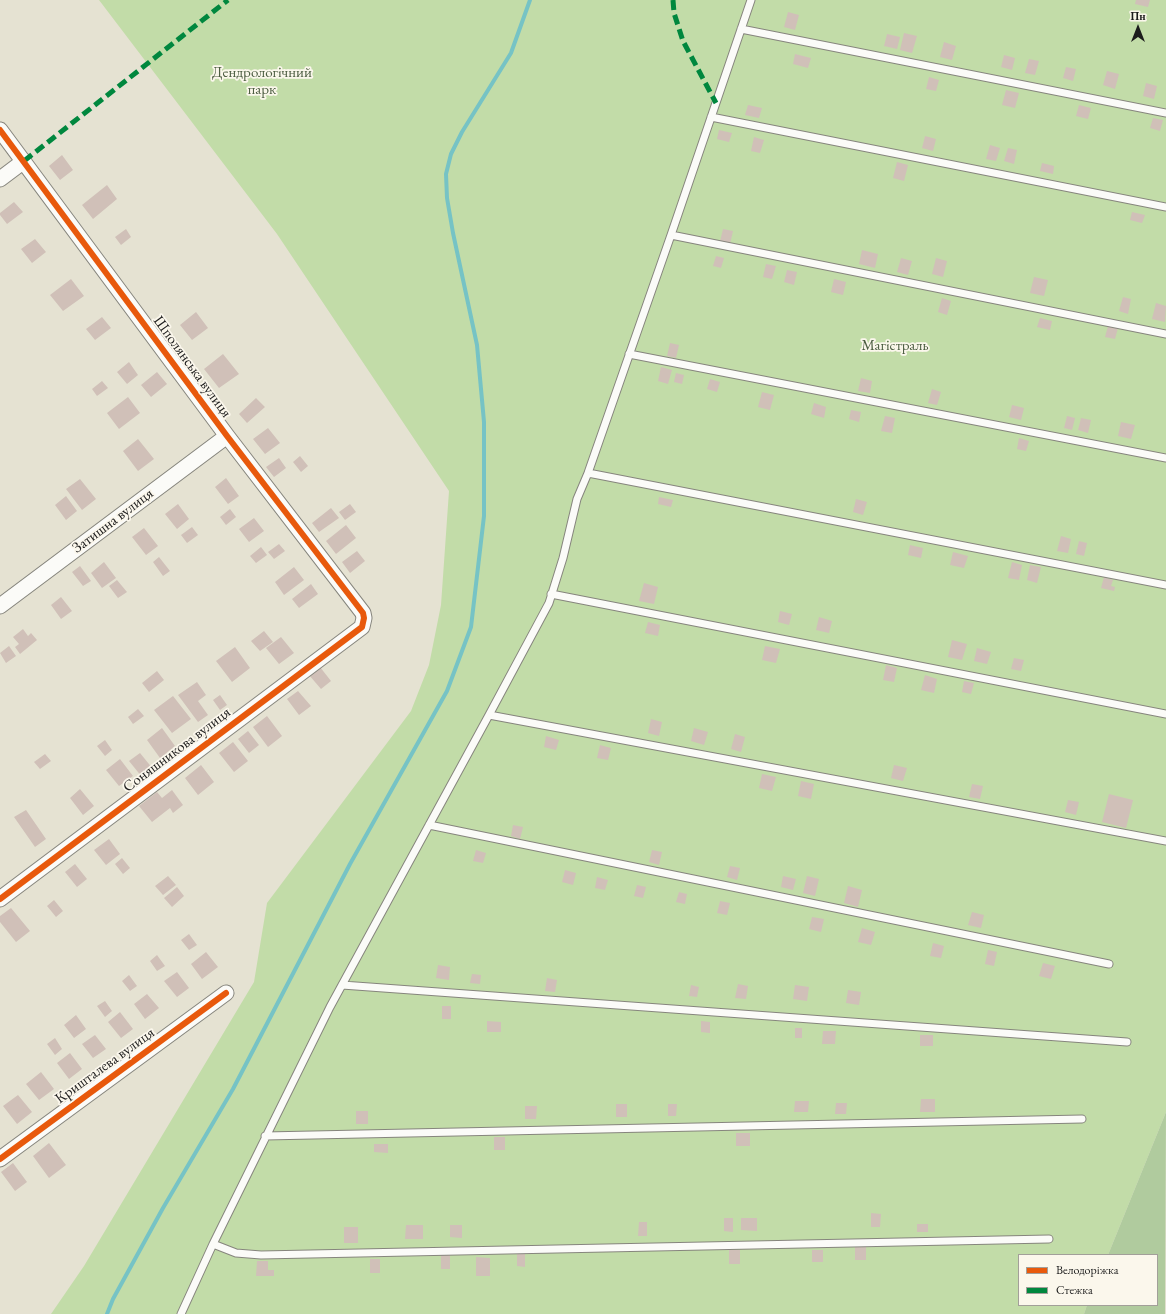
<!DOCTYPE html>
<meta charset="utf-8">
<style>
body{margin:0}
#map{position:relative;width:1166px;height:1314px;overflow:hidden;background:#e5e2d2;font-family:"EB Garamond",serif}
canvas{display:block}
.legend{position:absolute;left:1018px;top:1254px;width:140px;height:52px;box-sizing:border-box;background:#fbf7ec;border:1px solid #a29f99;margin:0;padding:5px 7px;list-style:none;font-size:12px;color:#1c1c1c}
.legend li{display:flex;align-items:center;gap:8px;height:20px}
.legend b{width:20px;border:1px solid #a29f99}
.north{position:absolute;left:1118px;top:8px;width:40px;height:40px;-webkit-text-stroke:3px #fbf7ec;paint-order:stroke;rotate:0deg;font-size:11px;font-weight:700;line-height:16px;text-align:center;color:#1c1c1c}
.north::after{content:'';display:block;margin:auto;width:14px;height:18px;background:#1c1c1c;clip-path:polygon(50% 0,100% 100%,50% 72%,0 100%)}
</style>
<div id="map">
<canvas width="1166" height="1314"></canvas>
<ul class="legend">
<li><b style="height:5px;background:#e8590c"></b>Велодоріжка</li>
<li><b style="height:5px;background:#00873e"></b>Стежка</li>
</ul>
<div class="north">Пн</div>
</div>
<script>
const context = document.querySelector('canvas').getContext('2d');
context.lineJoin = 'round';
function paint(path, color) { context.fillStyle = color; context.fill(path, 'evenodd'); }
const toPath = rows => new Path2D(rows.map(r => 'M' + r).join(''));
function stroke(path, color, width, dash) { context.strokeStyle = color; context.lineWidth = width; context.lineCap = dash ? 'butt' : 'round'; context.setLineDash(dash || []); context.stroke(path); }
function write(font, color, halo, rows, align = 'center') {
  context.font = font + ' "EB Garamond",serif'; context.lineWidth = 3.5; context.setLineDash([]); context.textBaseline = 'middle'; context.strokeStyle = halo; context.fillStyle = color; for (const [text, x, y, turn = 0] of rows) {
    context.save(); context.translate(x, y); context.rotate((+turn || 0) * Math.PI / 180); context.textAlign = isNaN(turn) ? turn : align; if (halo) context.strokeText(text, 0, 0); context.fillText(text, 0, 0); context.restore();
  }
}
const green = toPath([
 [99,0,1166,0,1166,1112,1108,1255,1019,1255,1019,1305,1087,1305,1084,1314,51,1314,84,1266,254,982,267,903,411,711,429,665,441,605,449,491,277,234]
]);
const forest = toPath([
 [1166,1112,1165,1314,1084,1314,1087,1305,1157,1305,1157,1255,1108,1255]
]);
const stream = toPath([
 [107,1314,113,1299,163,1208,233,1089,350,864,447,691,471,627,484,516,484,422,477,345,453,233,447,198,446,174,451,154,462,132,511,53,530,0]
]);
const building = toPath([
 [1136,0,1150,0,1148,7,1135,4],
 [788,12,799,15,795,30,784,27],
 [904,33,917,36,912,53,900,50],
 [887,34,900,37,897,49,884,46],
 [944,42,956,46,952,60,940,57],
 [795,54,811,58,808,68,793,64],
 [1004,55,1015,58,1012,70,1001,67],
 [1029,59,1039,61,1035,75,1025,73],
 [1066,67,1076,69,1073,81,1063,78],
 [1107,71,1119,74,1115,89,1103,85],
 [929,77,939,80,936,91,926,89],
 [1146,83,1157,86,1154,99,1143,96],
 [1006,90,1019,93,1015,108,1002,105],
 [748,105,762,108,759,118,745,115],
 [1079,105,1091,108,1088,119,1076,116],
 [1153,118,1163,120,1160,131,1150,128],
 [719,130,732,133,729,142,717,139],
 [925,136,936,139,933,151,922,148],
 [754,137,764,140,760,153,751,151],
 [990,145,1000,148,996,161,986,159],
 [1008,148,1017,150,1014,164,1004,161],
 [62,155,73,170,60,180,49,166],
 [897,162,908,165,904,181,893,178],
 [1042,163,1054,166,1053,174,1040,171],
 [107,185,117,199,93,219,82,205],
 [14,202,23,212,7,224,0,215,0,213],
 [1132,212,1145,215,1142,223,1130,220],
 [126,229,131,237,121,245,115,237],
 [723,229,733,231,730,244,720,241],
 [35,239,46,252,32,263,21,249],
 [862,250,878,254,875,268,859,264],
 [716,256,724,258,721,268,713,266],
 [901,258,912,261,908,275,897,272],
 [936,258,947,261,943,277,932,274],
 [766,264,776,266,772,279,763,277],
 [787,270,797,272,794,285,784,282],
 [1034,277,1048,280,1044,296,1030,293],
 [71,279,84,296,63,311,50,295],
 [834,279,846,282,843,295,831,292],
 [1123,297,1131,299,1128,314,1119,311],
 [942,298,951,301,947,315,938,312],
 [1156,303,1166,306,1165,322,1152,319],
 [196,312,208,328,192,340,180,325],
 [102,317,111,328,95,340,86,329],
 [1040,318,1052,321,1050,330,1037,327],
 [1108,326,1118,328,1115,339,1105,337],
 [670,343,679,345,676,358,667,356],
 [223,354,239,374,219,388,204,369],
 [129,362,138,375,127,384,117,372],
 [661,367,672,370,668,384,658,381],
 [157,372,167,384,151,397,141,385],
 [676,373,684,375,682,384,674,382],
 [861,378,872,381,870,393,858,391],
 [710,379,720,382,717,392,707,389],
 [102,381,108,388,97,396,92,389],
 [932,389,941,392,937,405,928,403],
 [762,392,774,395,770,410,758,407],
 [128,397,140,413,119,429,107,413],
 [256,398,265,407,247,423,239,414],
 [814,403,826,407,824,418,811,414],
 [1012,405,1024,408,1021,420,1009,417],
 [851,410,861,412,859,422,849,419],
 [885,416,895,418,892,433,881,431],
 [1067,416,1075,418,1072,430,1064,428],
 [1081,418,1091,420,1088,433,1078,430],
 [1121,422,1135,425,1131,439,1118,436],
 [268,428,280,443,265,454,253,439],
 [1019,438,1029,441,1026,451,1017,449],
 [138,439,154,459,138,471,123,451],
 [300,456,308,466,301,472,293,462],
 [279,458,286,468,274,477,266,467],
 [226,478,239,496,228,504,215,487],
 [80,479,96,499,82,510,66,489],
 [66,496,77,511,66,520,55,505],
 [659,497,673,500,671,507,658,504],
 [856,499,867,502,863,515,853,512],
 [178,504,189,519,177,529,165,514],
 [350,504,356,512,345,520,339,512],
 [331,508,339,518,319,532,312,523],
 [230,509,236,517,226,525,220,517],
 [254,518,264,531,249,542,239,529],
 [346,525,356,538,336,554,326,541],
 [192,527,198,535,187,543,181,535],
 [144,528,158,546,146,555,132,537],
 [1061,536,1071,539,1068,553,1057,551],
 [1079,541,1087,543,1084,556,1076,554],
 [279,544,285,551,274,559,268,552],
 [910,545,923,548,921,558,908,555],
 [261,547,267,555,256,563,250,556],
 [357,551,365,561,350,573,342,562],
 [953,552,968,556,964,568,950,565],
 [159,557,170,571,163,576,153,562],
 [104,562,116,578,102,588,91,573],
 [1012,562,1022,565,1019,580,1008,578],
 [1030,565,1041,567,1037,583,1027,580],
 [80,566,91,581,83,586,72,572],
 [294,567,304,580,284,595,275,582],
 [1104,577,1113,580,1111,586,1115,587,1114,591,1101,588],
 [117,580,127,592,118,598,109,586],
 [644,583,658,587,654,604,639,601],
 [311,584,318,594,299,608,292,599],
 [61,597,72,611,61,619,51,605],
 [780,611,792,614,789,625,778,622],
 [819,617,832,621,829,633,816,630],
 [648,622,660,625,658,636,645,633],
 [23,629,28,636,31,633,37,640,20,654,15,647,19,644,13,637],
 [264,631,273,642,260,651,251,641],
 [281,637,294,653,279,664,266,648],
 [952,640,967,644,962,660,948,657],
 [9,646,16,656,6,663,0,653],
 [765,646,780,649,776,663,762,660],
 [235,647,250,668,232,682,216,661],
 [977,648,991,652,987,664,974,661],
 [1014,658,1024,660,1021,671,1011,669],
 [886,665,897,668,894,682,883,680],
 [320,667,331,681,321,689,309,675],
 [157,671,164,680,149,692,142,683],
 [925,675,937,679,934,693,921,690],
 [964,681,974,683,971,694,962,692],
 [197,682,206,695,198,701,208,715,198,722,178,695],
 [298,691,311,706,299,715,287,699],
 [220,695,227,705,220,710,213,700],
 [173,696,191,719,172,733,154,710],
 [138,709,144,716,133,724,128,717],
 [267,716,282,736,268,747,253,727],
 [651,719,662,722,659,736,648,733],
 [162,728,175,746,160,758,147,740],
 [694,728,708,732,704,745,691,741],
 [248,731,259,745,249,753,238,739],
 [735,734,745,737,741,752,731,749],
 [546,736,559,740,556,750,544,747],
 [105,740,112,750,105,756,97,746],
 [233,742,248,761,234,772,219,753],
 [600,745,611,748,608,760,597,758],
 [140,753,153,769,142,777,129,761],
 [45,754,51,761,40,769,34,762],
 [120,759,133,776,119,786,106,770],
 [201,765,214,782,198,795,185,778],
 [894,765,907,768,903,781,891,778],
 [762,774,776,777,772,791,759,788],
 [801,781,814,784,811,799,798,796],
 [972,784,983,786,980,799,969,797],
 [80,789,94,806,83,815,70,798],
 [172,790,183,805,173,813,170,808,152,822,139,806,157,792,162,798],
 [1109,794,1133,800,1126,828,1102,822],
 [1068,800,1079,802,1076,815,1065,812],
 [26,810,46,839,35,847,14,817],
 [513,825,523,827,520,839,511,836],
 [109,839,120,854,106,865,94,850],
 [476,850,486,853,483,863,473,861],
 [652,850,662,852,659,865,649,862],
 [122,858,130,868,123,874,115,864],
 [75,864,87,879,77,887,65,872],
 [730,866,740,868,737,880,727,877],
 [565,870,576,873,573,885,562,882],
 [168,876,176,885,163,895,155,886],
 [783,876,796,879,793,890,781,887],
 [807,876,819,879,815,896,803,893],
 [597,877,608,880,605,890,595,888],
 [637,885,646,887,643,898,634,896],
 [848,886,862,890,858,907,844,903],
 [177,887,184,896,172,907,164,898],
 [679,892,687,894,685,904,676,902],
 [54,900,63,911,56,917,47,906],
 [720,901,730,903,727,915,717,913],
 [11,908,30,931,16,942,0,922,0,916],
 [972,912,984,915,981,928,968,925],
 [812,917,824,919,821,932,809,929],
 [862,928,875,932,871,945,858,942],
 [189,934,197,945,189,950,181,940],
 [933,943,944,946,941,958,930,956],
 [988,950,997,952,994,966,985,964],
 [206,952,218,967,202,979,191,964],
 [157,955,165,966,157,971,150,961],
 [1043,963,1055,966,1051,979,1039,976],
 [438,965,450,967,449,980,436,978],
 [177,972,189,988,177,997,164,981],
 [472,974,481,975,480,984,470,983],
 [129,975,137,986,130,991,122,981],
 [547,978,557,980,555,992,545,991],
 [738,984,748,986,746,999,735,998],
 [691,985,699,987,697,997,689,996],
 [795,985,809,987,807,1001,793,999],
 [848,990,861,992,859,1005,846,1003],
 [147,994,159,1008,145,1019,134,1004],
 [105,1001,112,1011,105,1017,97,1006],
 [442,1006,451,1006,451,1019,442,1019],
 [120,1012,133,1029,121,1038,108,1022],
 [76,1015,86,1029,74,1038,64,1025],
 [487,1021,501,1022,501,1032,487,1032],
 [701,1021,710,1022,710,1033,701,1032],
 [795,1028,802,1028,802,1038,795,1038],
 [823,1031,836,1031,835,1044,822,1044],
 [95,1035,106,1049,93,1058,82,1044],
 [920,1035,933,1035,933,1046,920,1046],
 [55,1038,62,1049,55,1055,47,1044],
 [70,1053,82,1069,69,1079,57,1063],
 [41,1072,54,1089,39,1100,26,1084],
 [18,1095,32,1112,17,1124,3,1106],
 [921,1099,935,1099,935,1112,920,1112],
 [795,1101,809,1101,808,1112,794,1112],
 [836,1103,847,1103,846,1114,835,1114],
 [616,1104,627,1104,627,1117,616,1117],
 [668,1104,677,1104,676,1116,668,1116],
 [525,1106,537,1106,536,1119,525,1119],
 [356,1111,368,1111,368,1124,356,1124],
 [736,1133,750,1133,750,1146,736,1146],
 [494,1137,505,1137,505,1150,494,1150],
 [49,1143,66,1165,49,1178,33,1156],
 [374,1144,388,1144,388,1153,374,1152],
 [13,1163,27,1182,15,1191,1,1172],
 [871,1213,881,1214,880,1227,871,1227],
 [724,1218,733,1218,733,1232,724,1231],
 [741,1218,757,1218,757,1231,741,1230],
 [639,1222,647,1222,647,1236,638,1236],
 [917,1224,928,1224,928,1232,917,1232],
 [406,1225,423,1225,423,1239,405,1239],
 [450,1225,462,1225,462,1238,450,1237],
 [344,1227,358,1227,358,1243,344,1243],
 [855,1247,866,1247,866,1260,855,1260],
 [729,1250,740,1250,740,1264,729,1264],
 [812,1250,823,1250,823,1262,812,1262],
 [517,1254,525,1254,525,1267,517,1266],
 [441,1255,450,1255,450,1269,441,1269],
 [476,1257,490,1258,490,1276,476,1276],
 [370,1259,380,1259,380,1273,370,1273],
 [257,1261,268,1261,268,1270,274,1270,274,1276,256,1276]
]);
const lane = toPath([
 [741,29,1166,113],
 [711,117,1166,207],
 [671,235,1166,334],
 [629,354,1166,458],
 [588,473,1166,585],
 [551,594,1166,714],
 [489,715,1166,841],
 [429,825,1109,964],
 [342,985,1127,1042],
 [265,1136,1082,1119],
 [213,1244,236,1253,261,1255,1049,1239],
 [181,1314,213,1244,330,1007,489,715,549,603,563,558,577,499,588,473,671,235,751,0]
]);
const street = toPath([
 [0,130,227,436,363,613,364,618,362,627,0,899],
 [0,179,24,161],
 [0,606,227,436],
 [0,1159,226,993]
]);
const quiet = toPath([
 [673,0,674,13,683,41,716,103],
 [24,161,228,0]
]);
const cycleway = toPath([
 [0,130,227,436,363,613,364,618,362,627,0,899],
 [0,1159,226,993]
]);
const parkNames = [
 ["Дендрологічний",262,73],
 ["парк",262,90],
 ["Магістраль",895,346]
];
const streetNames = [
 ["Шполянська вулиця",192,367,54],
 ["Затишна вулиця",113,521,-37],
 ["Соняшникова вулиця",177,750,-37],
 ["Кришталева вулиця",105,1066,-36]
];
paint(green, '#c2dca8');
paint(forest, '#b0cb9e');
stroke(stream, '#76c3c5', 4);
paint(building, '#d0c0b8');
stroke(lane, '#86857d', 9);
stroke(street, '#86857d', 17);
stroke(lane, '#fbfbf8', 7);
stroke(street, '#fbfbf8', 15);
stroke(quiet, '#00873e', 5, [10, 5]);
stroke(cycleway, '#e8590c', 6);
write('15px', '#4c5d41', '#fbf7ec', parkNames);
write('15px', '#1c1c1c', '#fbf7ec', streetNames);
</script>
